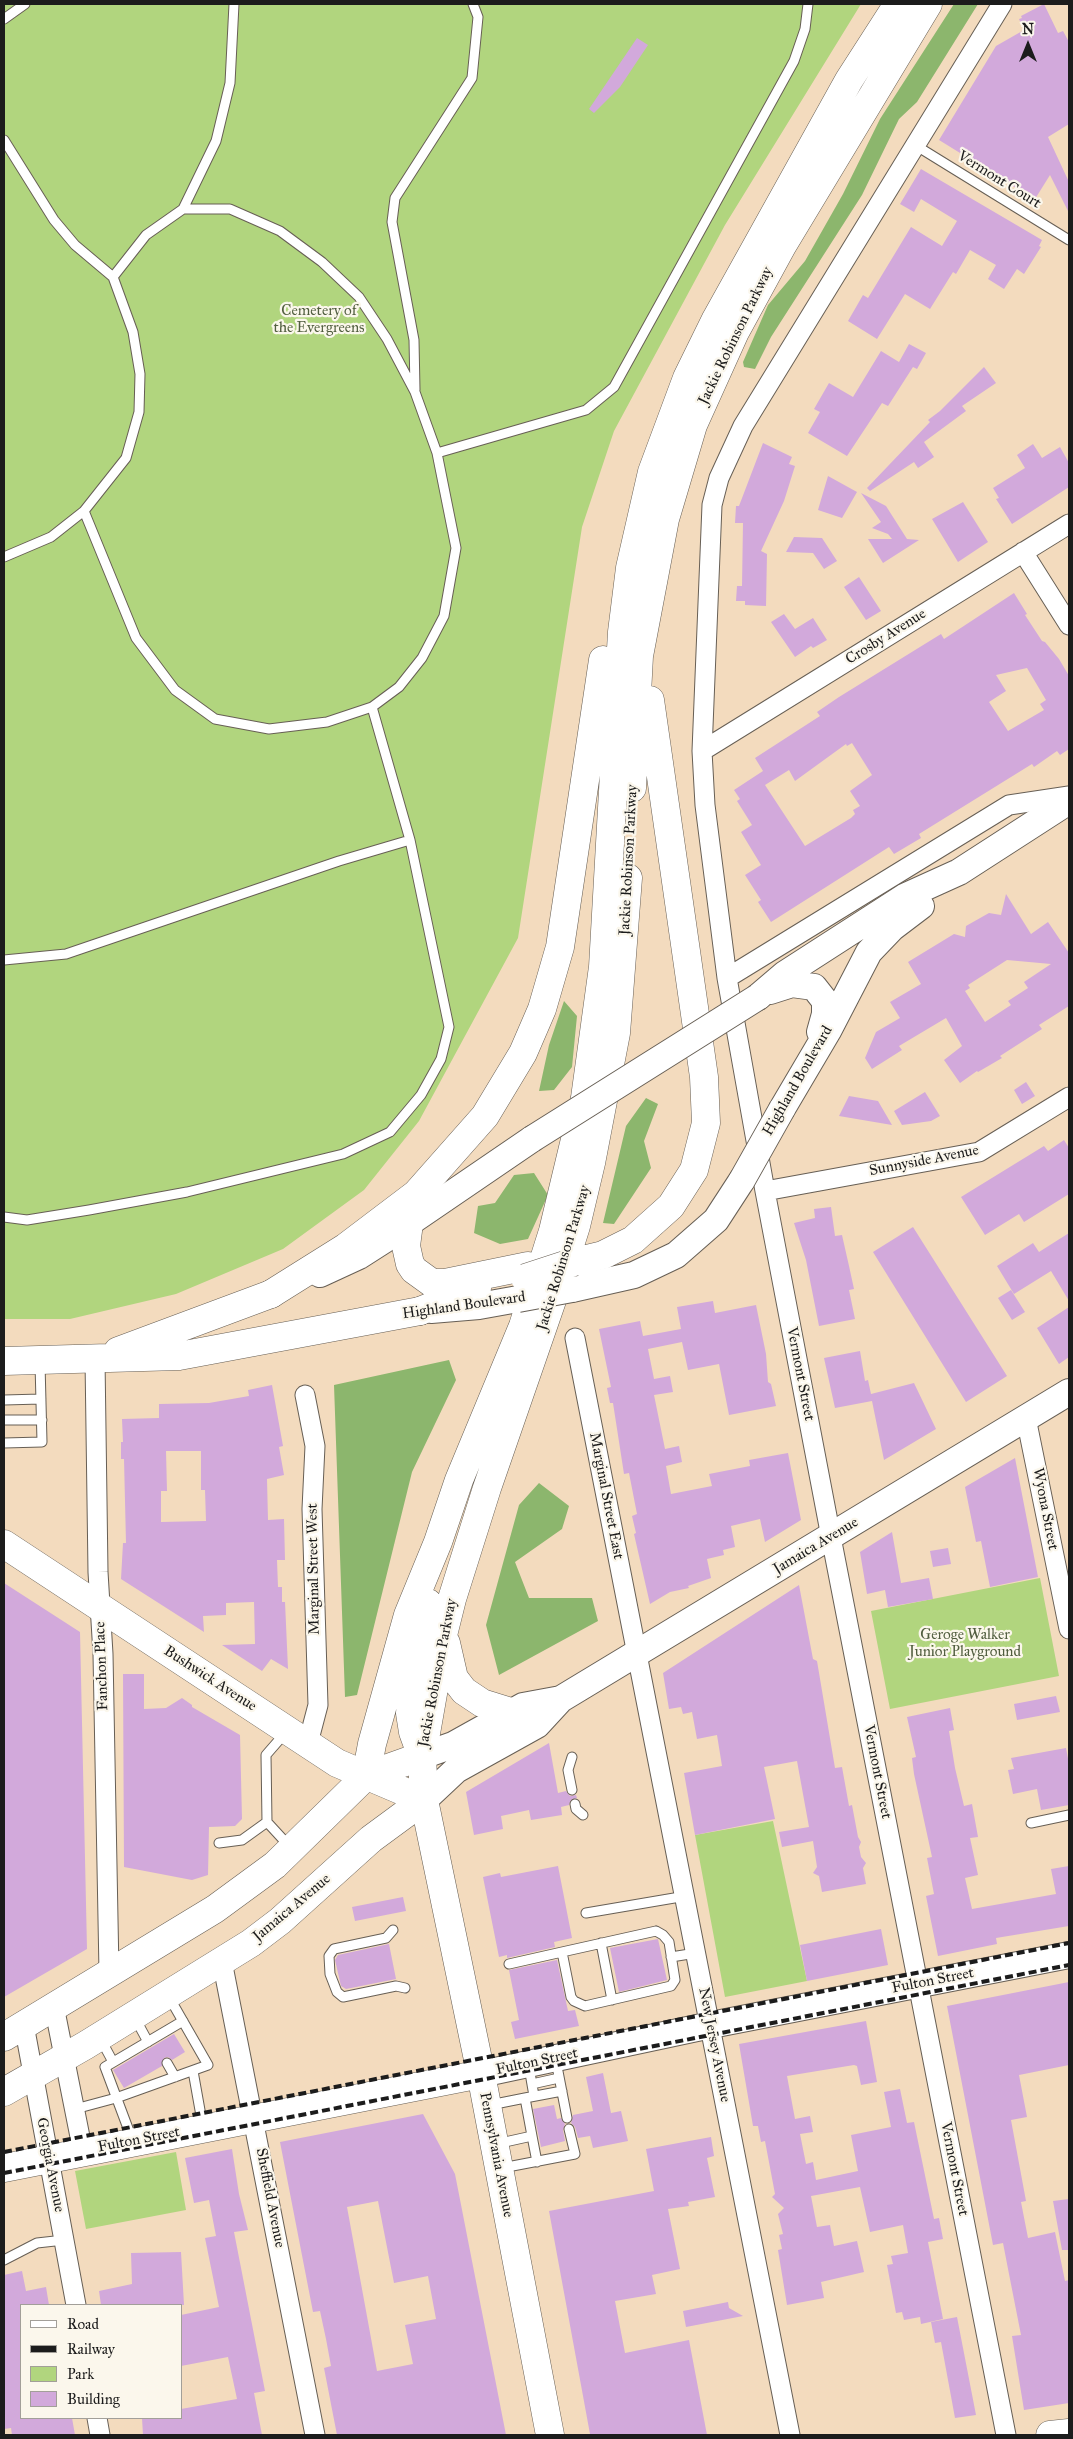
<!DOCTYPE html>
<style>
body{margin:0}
#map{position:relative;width:1073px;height:2439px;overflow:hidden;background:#f3dbbe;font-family:"IM FELL Great Primer",serif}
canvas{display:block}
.frame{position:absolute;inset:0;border:5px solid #1c1c1c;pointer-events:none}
.legend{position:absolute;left:20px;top:2304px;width:162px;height:115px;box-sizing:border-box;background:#fbf7ec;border:1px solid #a29f99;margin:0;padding:6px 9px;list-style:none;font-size:15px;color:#1c1c1c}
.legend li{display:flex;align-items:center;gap:10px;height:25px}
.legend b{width:25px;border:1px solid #a29f99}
.north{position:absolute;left:1003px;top:20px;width:50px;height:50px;-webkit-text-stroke:4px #fbf7ec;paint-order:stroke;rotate:0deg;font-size:14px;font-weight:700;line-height:20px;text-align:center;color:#1c1c1c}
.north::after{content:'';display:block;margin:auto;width:18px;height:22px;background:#1c1c1c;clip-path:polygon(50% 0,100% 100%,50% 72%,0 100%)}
</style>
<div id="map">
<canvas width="1073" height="2439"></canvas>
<div class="frame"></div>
<ul class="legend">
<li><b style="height:6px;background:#fff"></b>Road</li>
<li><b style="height:6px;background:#1c1c1c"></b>Railway</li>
<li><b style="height:14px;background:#b1d57e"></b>Park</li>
<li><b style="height:14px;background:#d2a9db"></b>Building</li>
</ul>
<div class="north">N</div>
</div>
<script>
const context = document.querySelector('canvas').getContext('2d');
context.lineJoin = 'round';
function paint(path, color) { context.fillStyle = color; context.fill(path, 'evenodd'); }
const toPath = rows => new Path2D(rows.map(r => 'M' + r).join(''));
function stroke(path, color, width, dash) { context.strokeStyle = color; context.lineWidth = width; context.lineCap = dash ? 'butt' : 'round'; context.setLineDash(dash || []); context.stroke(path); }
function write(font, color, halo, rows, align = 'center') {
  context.font = font + ' "IM FELL Great Primer",serif'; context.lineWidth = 4.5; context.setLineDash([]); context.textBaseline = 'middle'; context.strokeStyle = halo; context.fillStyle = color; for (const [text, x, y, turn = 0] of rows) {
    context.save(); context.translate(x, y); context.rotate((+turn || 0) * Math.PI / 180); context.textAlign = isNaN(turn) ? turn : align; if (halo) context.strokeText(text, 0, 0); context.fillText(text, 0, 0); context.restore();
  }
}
const green = toPath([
 [4,4,861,4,725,225,614,431,582,527,518,938,419,1121,364,1190,283,1249,176,1294,70,1319,4,1319],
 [1040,1578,1059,1676,890,1709,871,1611],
 [773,1821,807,1981,725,1997,695,1835],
 [176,2152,186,2210,86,2229,75,2171]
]);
const forest = toPath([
 [954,4,978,4,917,102,899,119,862,195,771,337,755,369,744,367,743,362,768,305,805,261,843,194,880,119],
 [564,1001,577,1016,572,1067,554,1090,539,1091,549,1045],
 [646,1098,658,1104,644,1141,651,1168,614,1224,603,1223,626,1126],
 [534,1173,548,1195,528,1239,500,1244,474,1233,478,1206,495,1203,514,1175],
 [449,1360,456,1380,412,1472,357,1695,345,1697,334,1385],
 [539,1483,569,1506,562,1529,515,1562,529,1598,592,1598,598,1621,499,1675,486,1625,519,1505]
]);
const building = toPath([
 [1044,4,1058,33,1063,31,1069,42,1069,124,1048,137,1069,182,1069,213,1050,175,1035,199,1001,179,998,183,983,173,986,169,939,140,996,46,1024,30,1019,19,1022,18,1021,16],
 [637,38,648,45,620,87,594,113,589,109],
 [921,169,1042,240,1039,246,1041,247,1024,274,1017,269,1004,289,988,279,996,265,970,250,956,274,953,272,930,309,905,294,877,339,848,321,863,295,868,298,911,227,942,246,957,221,921,199,914,212,900,204],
 [909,344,926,353,917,369,913,367,888,406,882,403,847,456,808,433,820,412,814,409,829,383,853,397,881,351,899,362],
 [984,367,996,383,962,406,966,411,924,442,934,457,918,468,914,462,870,491,867,488,930,422,928,420,940,411],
 [763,443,792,457,789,464,795,466,784,501,761,551,767,554,766,606,745,605,745,601,736,601,737,586,742,586,743,523,735,523,736,506,739,506],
 [1033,444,1042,458,1060,447,1069,463,1069,487,1012,524,996,499,999,498,993,488,1025,468,1017,455],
 [828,476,857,492,842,518,818,510],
 [861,493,886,506,907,539,919,540,883,563,868,539,892,539,888,534,872,528,881,522],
 [963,502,988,542,958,562,932,519],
 [794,537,822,538,837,561,824,569,813,553,786,552],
 [859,577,881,611,866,620,844,587],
 [1014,593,1027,614,1025,615,1042,641,1045,642,1059,659,1069,676,1069,749,1060,755,1057,751,1034,767,1032,764,919,834,921,838,894,854,889,847,771,922,758,902,761,900,745,875,761,865,741,832,752,825,737,801,740,799,734,790,763,771,755,758,820,716,817,712,839,697,941,634,944,639],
 [1027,668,1046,700,1040,704,1044,710,1008,731,989,702,1006,691,996,675],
 [852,743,872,775,850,791,860,806,853,810,855,814,851,818,805,846,765,785,789,770,795,781,846,744,847,746],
 [784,614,795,629,813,618,827,640,813,648,811,646,795,657,771,622],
 [1006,894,1031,934,1048,922,1069,953,1069,1006,1039,1025,1042,1029,1000,1056,1002,1058,978,1072,977,1071,960,1083,944,1060,962,1046,946,1018,899,1046,902,1050,872,1069,865,1058,876,1032,900,1018,890,1002,921,984,908,962,954,934,965,937,966,926,989,913,1001,915],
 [1007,960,1051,964,1024,982,1028,988,1008,1001,1011,1005,985,1022,965,991,970,988,968,985],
 [1026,1082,1035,1096,1022,1104,1014,1090],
 [925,1092,940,1116,931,1121,902,1125,894,1111],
 [849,1096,878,1101,892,1125,839,1116],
 [1064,1140,1069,1148,1069,1194,1024,1222,1019,1214,985,1235,961,1197,1044,1146,1048,1151],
 [831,1207,835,1236,842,1235,849,1266,854,1289,849,1290,855,1319,819,1326,806,1260,794,1223,815,1218,814,1209],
 [913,1227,1007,1376,966,1402,873,1252],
 [1069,1233,1069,1301,1051,1271,1014,1294,997,1266,1033,1243,1039,1252],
 [1011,1290,1025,1312,1012,1320,998,1298],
 [713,1301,715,1313,756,1305,766,1354,768,1382,771,1384,776,1406,729,1415,719,1364,688,1370,682,1342,648,1349,654,1379,670,1376,673,1392,654,1395,665,1449,679,1446,682,1462,666,1466,671,1494,712,1486,709,1474,750,1466,749,1460,788,1453,801,1520,765,1542,760,1519,731,1526,735,1547,723,1550,724,1555,707,1559,711,1578,688,1586,689,1588,670,1592,650,1604,634,1534,636,1533,632,1516,637,1514,629,1473,624,1474,613,1403,610,1403,607,1388,611,1387,599,1329,640,1321,643,1336,681,1329,677,1307],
 [1069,1307,1069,1357,1059,1364,1037,1328],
 [860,1351,865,1381,868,1380,871,1394,914,1383,936,1429,884,1460,872,1401,835,1408,824,1358],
 [272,1385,283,1446,279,1447,284,1475,267,1479,268,1520,284,1519,285,1560,277,1560,278,1587,282,1587,282,1602,285,1602,288,1669,271,1659,262,1671,222,1645,255,1644,254,1602,226,1603,226,1615,203,1616,204,1632,121,1579,123,1543,126,1543,124,1459,121,1459,121,1442,123,1442,122,1419,159,1418,159,1404,209,1403,249,1396,248,1390],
 [166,1451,201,1451,201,1490,205,1490,206,1521,161,1522,161,1491,167,1491],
 [1015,1458,1038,1577,990,1587,981,1541,976,1542,965,1487],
 [892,1532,901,1583,929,1578,933,1599,888,1607,885,1590,867,1594,860,1552],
 [948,1548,951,1564,933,1567,930,1551],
 [4,1583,80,1632,87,1949,4,1997],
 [799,1585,813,1659,817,1661,835,1768,842,1767,849,1806,852,1805,858,1837,861,1842,859,1847,861,1857,866,1863,863,1868,866,1884,822,1892,819,1876,813,1873,817,1867,813,1841,782,1847,779,1832,809,1827,797,1761,764,1767,775,1819,695,1835,684,1773,722,1766,717,1735,697,1739,692,1712,683,1714,681,1707,669,1709,663,1673],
 [123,1674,144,1674,144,1709,166,1708,182,1698,192,1705,192,1707,240,1735,242,1819,235,1826,209,1827,208,1875,192,1880,124,1867],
 [1056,1696,1060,1712,1017,1720,1014,1704],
 [950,1708,954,1730,949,1731,955,1768,964,1806,972,1804,978,1837,970,1838,978,1875,965,1878,972,1909,1056,1894,1051,1869,1069,1866,1069,1926,996,1938,997,1944,938,1956,926,1896,934,1894,927,1858,932,1857,914,1774,912,1758,916,1757,907,1717],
 [549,1743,558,1793,566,1791,570,1796,576,1795,577,1798,571,1800,569,1805,561,1807,562,1815,531,1820,529,1810,501,1816,503,1829,474,1835,466,1792],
 [1066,1748,1069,1764,1069,1805,1041,1810,1037,1789,1013,1794,1008,1770,1014,1769,1011,1758],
 [558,1866,572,1938,554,1942,555,1947,507,1958,507,1955,499,1957,483,1877,500,1873,501,1877],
 [403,1897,406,1911,355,1921,352,1907],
 [881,1929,888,1965,807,1981,800,1945],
 [658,1939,667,1980,619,1992,610,1948],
 [389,1944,396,1979,346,1989,341,1986,335,1960,338,1955],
 [557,1960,568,2011,575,2010,579,2026,515,2039,511,2022,519,2020,509,1970],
 [1069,1982,1069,2065,1019,2075,1027,2117,1011,2120,1026,2201,1021,2202,1028,2238,1055,2232,1065,2281,1069,2280,1069,2403,1024,2410,1012,2336,1021,2335,1009,2274,1003,2243,993,2245,947,2006],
 [866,2021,877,2082,861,2085,857,2066,854,2065,787,2076,795,2119,810,2116,813,2132,800,2134,806,2164,813,2162,816,2180,858,2171,851,2135,891,2127,884,2092,900,2089,907,2123,914,2122,934,2219,939,2218,943,2239,928,2242,943,2319,921,2324,920,2317,904,2320,902,2312,896,2313,887,2265,893,2264,891,2256,908,2253,903,2225,870,2232,860,2187,811,2196,817,2227,830,2225,834,2246,857,2241,864,2272,821,2282,824,2298,787,2305,778,2250,782,2249,779,2235,783,2234,778,2214,784,2208,772,2197,775,2194,765,2141,761,2142,758,2126,753,2126,739,2044],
 [174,2034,185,2052,172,2060,168,2057,164,2058,162,2066,124,2088,113,2070],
 [603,2073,611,2113,621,2111,628,2141,593,2148,590,2136,578,2138,575,2127,571,2123,573,2115,593,2111,586,2077],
 [554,2105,557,2119,561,2118,565,2124,563,2130,565,2141,541,2147,533,2109],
 [423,2114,455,2174,506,2435,337,2435,324,2368,331,2366,326,2339,320,2311,313,2312,280,2142],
 [378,2201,394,2283,428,2276,436,2319,405,2325,413,2364,377,2371,347,2207],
 [711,2137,714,2156,707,2158,715,2197,688,2202,689,2206,668,2209,680,2269,652,2275,656,2294,615,2301,625,2353,689,2340,707,2435,593,2435,590,2434,549,2211,654,2191,646,2149],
 [232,2149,239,2194,248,2230,234,2232,265,2391,254,2393,262,2435,143,2435,142,2418,181,2418,181,2409,237,2399,228,2357,181,2366,181,2315,219,2307,205,2238,216,2236,209,2200,194,2203,185,2158],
 [1069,2199,1069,2250,1062,2250,1053,2201],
 [181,2252,184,2305,101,2305,99,2291,132,2284,131,2253],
 [22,2271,26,2291,46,2287,49,2305,21,2305,21,2418,72,2418,75,2435,12,2435,11,2428,4,2429,4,2275],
 [728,2302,729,2308,743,2316,686,2327,683,2311],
 [957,2317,976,2415,955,2418,941,2342,935,2343,931,2322]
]);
const lane = toPath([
 [4,19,25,4],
 [4,140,54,220,75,245,113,277,133,332,140,374,139,412,126,458,84,511,51,537,4,557],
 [915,145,1069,240],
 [183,209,216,141,230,83,234,4],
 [415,390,414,340,392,222,395,198,472,78,478,17,473,4],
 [437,453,586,410,614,387,794,61,805,29,808,4],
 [84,511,136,638,175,690,215,719,269,729,327,722,372,707,399,687,422,658,444,616,456,548,437,453,415,392,387,339,359,297,322,262,280,231,230,209,183,209,146,235,113,277],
 [4,960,66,954,339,861,410,840],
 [4,1217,27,1220,89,1210,187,1192,343,1154,390,1132,421,1095,441,1059,449,1027,410,840,372,707],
 [4,1400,41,1399],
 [4,1420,42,1420],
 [4,1443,42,1442,40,1363],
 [286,1732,266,1755,267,1822,290,1847],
 [572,1790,568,1770,572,1757],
 [575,1804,576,1809,583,1815],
 [1031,1823,1069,1815],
 [219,1843,242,1840,267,1822],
 [586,1913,686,1896],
 [393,1930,386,1938,334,1949,329,1956,330,1974,337,1992,343,1997,396,1986,405,1988],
 [656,1931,663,1935,669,1942,675,1980,671,1986,585,2006,574,2001,571,1997,562,1952,656,1931],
 [601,1943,612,2000],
 [671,1957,696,1953],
 [509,1964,562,1952],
 [135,2018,148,2042],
 [100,2038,113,2062],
 [556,2061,567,2118],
 [167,2063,175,2077],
 [529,2067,534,2096],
 [193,2071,203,2127],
 [532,2084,559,2078],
 [525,2098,562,2091],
 [490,2105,525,2098,532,2136],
 [75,2109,116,2098,208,2065,169,1997],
 [132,2139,105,2067,183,2021],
 [496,2144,532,2136,537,2162],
 [502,2168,575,2154,569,2129],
 [4,2260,37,2243,64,2240]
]);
const street = toPath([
 [1002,4,743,426,719,478,712,505,702,751,705,805,727,978,765,1191,831,1537,1006,2435],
 [1023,552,1069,625],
 [702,751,1069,524],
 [727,978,1009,805,1069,796],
 [765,1191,979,1152,1069,1097],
 [575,1338,790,2435],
 [95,1359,98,1572,103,1654,109,1972],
 [305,1395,315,1446,312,1509,318,1705,308,1743],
 [1026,1418,1069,1629],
 [222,1961,315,2435],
 [54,2006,83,2152],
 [24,2025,76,2305],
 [97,2418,100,2435]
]);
const secondary = toPath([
 [770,991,792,984,814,987,825,1001,825,1014,820,1032],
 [758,997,785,974,906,896,959,872,1069,801],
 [782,1109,828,1031,869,952,892,928,921,906],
 [320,1274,359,1256,384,1240,532,1139],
 [572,1289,634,1275,676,1255,716,1220,742,1180],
 [431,1310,479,1306,518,1299],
 [422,1756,453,1745,523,1706,561,1699],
 [424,1800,456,1770,537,1725,561,1699,1069,1392],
 [481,2074,711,2025,1069,1955]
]);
const primary = toPath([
 [118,1351,271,1294],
 [4,1361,179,1356,420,1311],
 [4,1544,337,1763,424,1800],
 [4,2037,215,1909,275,1865,366,1776,422,1756,424,1800,481,2074,550,2435],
 [4,2092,86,2045,251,1943,280,1921,371,1839,424,1800],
 [4,2168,481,2074],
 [1050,2435,1069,2433]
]);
const highway = toPath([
 [632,788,639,656,665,519,693,425,735,332,782,246,928,4],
 [409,1223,406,1246,410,1264,414,1270,432,1283,445,1283,528,1266],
 [574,1262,603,1255,633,1240,671,1206,694,1170,706,1123,704,1077,650,700],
 [271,1294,346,1247,416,1194,485,1116,523,1053,542,1009,560,947,603,660],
 [420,1311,477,1288],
 [446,1643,454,1678,464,1691,482,1703,511,1712],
 [421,1754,413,1732,410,1713,414,1677,428,1603],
 [422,1756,444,1631,452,1599,487,1488,558,1283,576,1226,591,1163,616,1033,628,878],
 [366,1776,372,1744,408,1615,438,1542,459,1480,523,1326,553,1231,585,1098,603,967,622,632,630,568,652,472,687,378,716,319,849,80,898,4]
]);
const rail = toPath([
 [4,2152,1069,1943],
 [4,2173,1069,1965]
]);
const secondaryBridge = toPath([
 [532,1139,758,997],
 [742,1180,782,1109],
 [518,1299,572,1289]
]);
const highwayBridge = toPath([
 [525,1278,574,1262]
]);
const streetNames = [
 ["Vermont Court",999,180,32],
 ["Jackie Robinson Parkway",736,336,-64],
 ["Crosby Avenue",886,637,-32],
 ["Jackie Robinson Parkway",629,860,-87],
 ["Highland Boulevard",798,1081,-60],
 ["Sunnyside Avenue",924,1161,-11],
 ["Jackie Robinson Parkway",564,1258,-73],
 ["Highland Boulevard",464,1306,-8],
 ["Vermont Street",800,1374,79],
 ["Marginal Street East",606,1496,79],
 ["Wyona Street",1045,1509,79],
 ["Jamaica Avenue",816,1546,-31],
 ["Marginal Street West",314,1569,-91],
 ["Fanchon Place",102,1666,-92],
 ["Jackie Robinson Parkway",438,1673,-79],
 ["Bushwick Avenue",210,1679,33],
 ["Vermont Street",877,1772,79],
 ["Jamaica Avenue",292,1908,-40],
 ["Fulton Street",933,1981,-11],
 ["New Jersey Avenue",714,2045,79],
 ["Fulton Street",537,2062,-12],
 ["Fulton Street",139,2140,-11],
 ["Pennsylvania Avenue",496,2155,79],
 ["Georgia Avenue",50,2165,79],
 ["Vermont Street",954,2169,79],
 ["Sheffield Avenue",270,2198,79]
];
const parkNames = [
 ["Cemetery of",319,311],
 ["the Evergreens",319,328],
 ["Geroge Walker",965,1635],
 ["Junior Playground",965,1652]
];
paint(green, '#b1d57e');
paint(forest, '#8cb66d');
paint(building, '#d2a9db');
stroke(lane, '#675f55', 11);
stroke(street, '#675f55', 21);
stroke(secondary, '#675f55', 28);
stroke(primary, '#675f55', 29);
stroke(highway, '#675f55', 29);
stroke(lane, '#fff', 9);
stroke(street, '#fff', 19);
stroke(secondary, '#fff', 26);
stroke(primary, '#fff', 28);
stroke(highway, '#fff', 28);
stroke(rail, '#1c1c1c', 4, [8, 4]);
stroke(secondaryBridge, '#675f55', 28, []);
stroke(highwayBridge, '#675f55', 29, []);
stroke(secondaryBridge, '#fff', 26);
stroke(highwayBridge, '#fff', 28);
write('15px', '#1c1c1c', '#fbf7ec', streetNames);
write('15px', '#505d3e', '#fbf7ec', parkNames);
</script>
